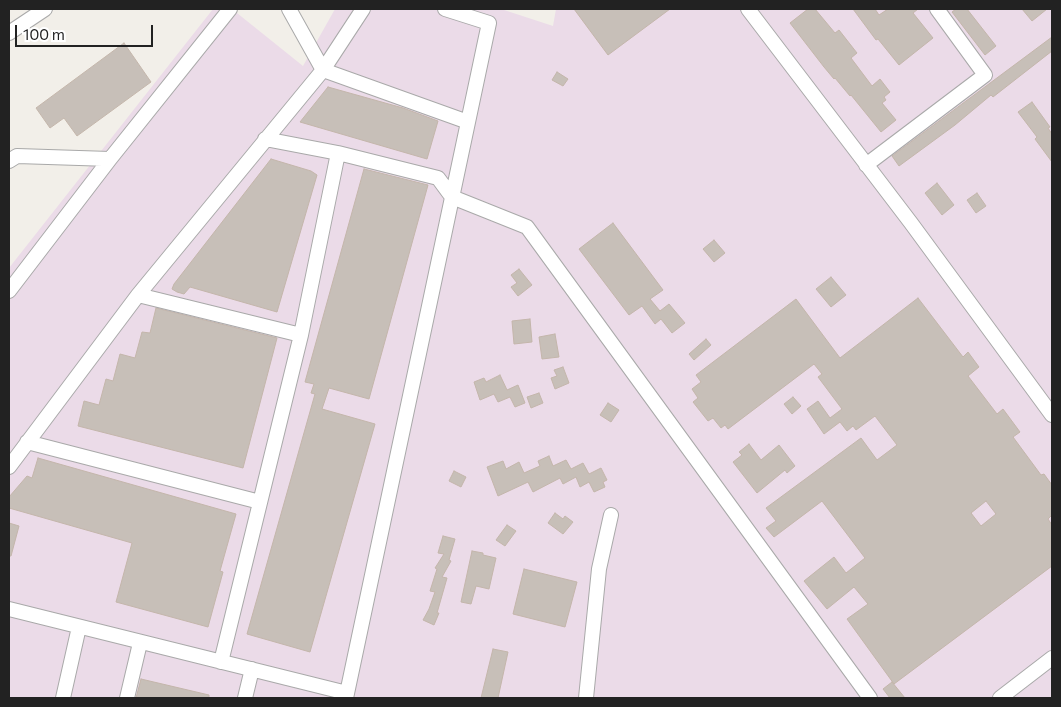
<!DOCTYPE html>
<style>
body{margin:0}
#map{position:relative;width:1061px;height:707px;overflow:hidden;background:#f2efe9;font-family:Commissioner,sans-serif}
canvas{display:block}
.frame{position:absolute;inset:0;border:10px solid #222;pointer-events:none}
.scale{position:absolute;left:15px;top:25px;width:138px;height:22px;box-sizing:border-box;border:2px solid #222;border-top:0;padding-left:6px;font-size:15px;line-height:18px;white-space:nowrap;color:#222;-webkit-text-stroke:4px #fff;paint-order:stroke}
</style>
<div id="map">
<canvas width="1061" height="707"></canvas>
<div class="frame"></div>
<div class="scale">100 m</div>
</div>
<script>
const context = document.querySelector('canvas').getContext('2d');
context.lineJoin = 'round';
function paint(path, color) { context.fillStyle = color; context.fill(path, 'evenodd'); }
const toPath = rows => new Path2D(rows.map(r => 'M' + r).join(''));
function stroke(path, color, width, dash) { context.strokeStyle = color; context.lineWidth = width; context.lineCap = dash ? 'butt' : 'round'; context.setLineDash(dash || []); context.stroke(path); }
const industrial = toPath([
 [213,9,232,9,303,66,335,9,501,9,553,26,556,9,1052,9,1052,698,9,698,9,268]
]);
const building = toPath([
 [574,9,670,9,608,55,574,9],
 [808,9,815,9,835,33,839,30,857,53,851,58,872,86,880,79,890,92,884,97,886,100,882,103,896,120,881,132,851,95,850,96,835,78,834,79,824,67,790,23,808,9],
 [853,9,875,9,879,15,888,9,918,9,913,13,933,38,899,65,878,39,876,40,853,9],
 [956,9,967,9,996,46,985,55,952,12,956,9],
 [1022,9,1047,9,1032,21,1022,9],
 [1052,37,1052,51,993,97,991,95,955,125,899,166,892,156,1052,37],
 [124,43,151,82,77,136,64,118,50,128,36,108,124,43],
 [557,72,568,79,563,86,552,80,557,72],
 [328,87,403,108,438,121,427,159,300,122,328,87],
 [1032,102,1050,127,1048,128,1052,134,1052,162,1035,139,1037,137,1018,112,1032,102],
 [271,159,311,171,317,175,277,312,190,287,184,294,177,292,172,289,174,284,271,159],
 [364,169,428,185,369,399,329,388,322,409,375,424,310,652,247,634,315,394,311,393,314,384,305,382,364,169],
 [937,183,954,205,942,215,925,193,937,183],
 [977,193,986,206,976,213,967,200,977,193],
 [613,223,663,290,650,299,660,311,669,304,685,323,672,333,661,319,655,324,642,306,629,315,579,249,613,223],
 [714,240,725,253,714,262,703,249,714,240],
 [519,269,532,285,518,296,511,287,517,283,511,275,519,269],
 [831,277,846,295,831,307,816,289,831,277],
 [918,298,963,357,968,352,979,367,968,376,997,414,1003,409,1020,432,1013,437,1041,475,1044,474,1052,485,1052,515,1048,519,1052,525,1052,566,894,684,847,619,868,604,854,587,827,609,804,581,834,557,846,573,865,558,822,501,774,537,766,528,776,521,766,508,861,438,877,460,897,445,875,416,856,430,853,426,847,431,840,422,824,434,807,409,818,401,830,418,842,409,818,377,822,374,814,364,728,429,725,425,721,428,713,418,708,421,693,402,698,398,692,389,701,382,696,375,796,299,840,358,918,298],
 [986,501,996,514,981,526,971,513,986,501],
 [156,308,277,338,243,468,78,426,84,401,99,405,106,379,113,381,120,354,135,358,142,332,150,333,156,308],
 [530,319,532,342,514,344,512,321,530,319],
 [555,334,559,357,542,359,539,337,555,334],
 [706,339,711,345,694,360,689,354,706,339],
 [563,367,569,383,555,389,551,378,557,376,554,370,563,367],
 [500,375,507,390,518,385,525,403,515,407,510,397,498,402,494,394,480,400,474,382,484,378,486,382,500,375],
 [539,393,543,403,531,408,527,397,539,393],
 [793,397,801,406,792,414,784,404,793,397],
 [608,403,619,410,611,422,600,415,608,403],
 [749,444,761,460,779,445,795,466,787,473,785,470,757,493,733,462,742,455,739,452,749,444],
 [549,456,553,466,566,460,571,469,583,463,589,474,601,468,607,480,603,482,605,487,594,492,589,482,580,487,576,477,563,484,560,478,533,492,528,482,498,496,487,467,503,461,506,469,519,462,524,473,540,466,538,461,549,456],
 [38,458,236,514,220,571,223,572,208,627,116,602,132,543,9,508,9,497,27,476,32,478,38,458],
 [454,471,466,477,461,487,449,481,454,471],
 [555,513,563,519,565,516,573,522,563,534,548,523,555,513],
 [9,523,19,526,11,556,9,556,9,523],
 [507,525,516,531,505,546,496,540,507,525],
 [443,536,455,539,449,560,451,561,442,577,447,578,437,613,439,613,434,625,423,620,429,609,435,592,430,591,437,569,435,568,444,554,438,553,443,536],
 [472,551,483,553,483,555,496,558,489,589,476,586,471,604,461,602,472,551],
 [524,569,577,582,565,627,513,614,524,569],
 [493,649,508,652,498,698,481,698,493,649],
 [141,679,209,695,209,698,136,698,141,679],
 [892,682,905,698,890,698,883,689,892,682]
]);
const minor = toPath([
 [289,9,323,70,468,122],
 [748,9,911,223,1052,415],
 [9,33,45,9],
 [338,153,438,178,452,197,527,227,870,698],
 [9,161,17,156,110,159],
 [866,165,985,75,937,9],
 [9,291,110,159,230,9],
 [138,295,301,335],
 [27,442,260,502],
 [9,467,138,295,323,70,363,9],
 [9,609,347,693],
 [221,662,301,335,338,153,265,139],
 [63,698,79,627],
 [127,698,140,643],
 [245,698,252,669],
 [346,698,489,23,445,9],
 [586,698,599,569,611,515],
 [1000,698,1052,658]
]);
paint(industrial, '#ebdbe8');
paint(building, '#c7bfb8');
stroke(building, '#c4b6ab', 1);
stroke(minor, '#a9a9a9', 16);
stroke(minor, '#fff', 14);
</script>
